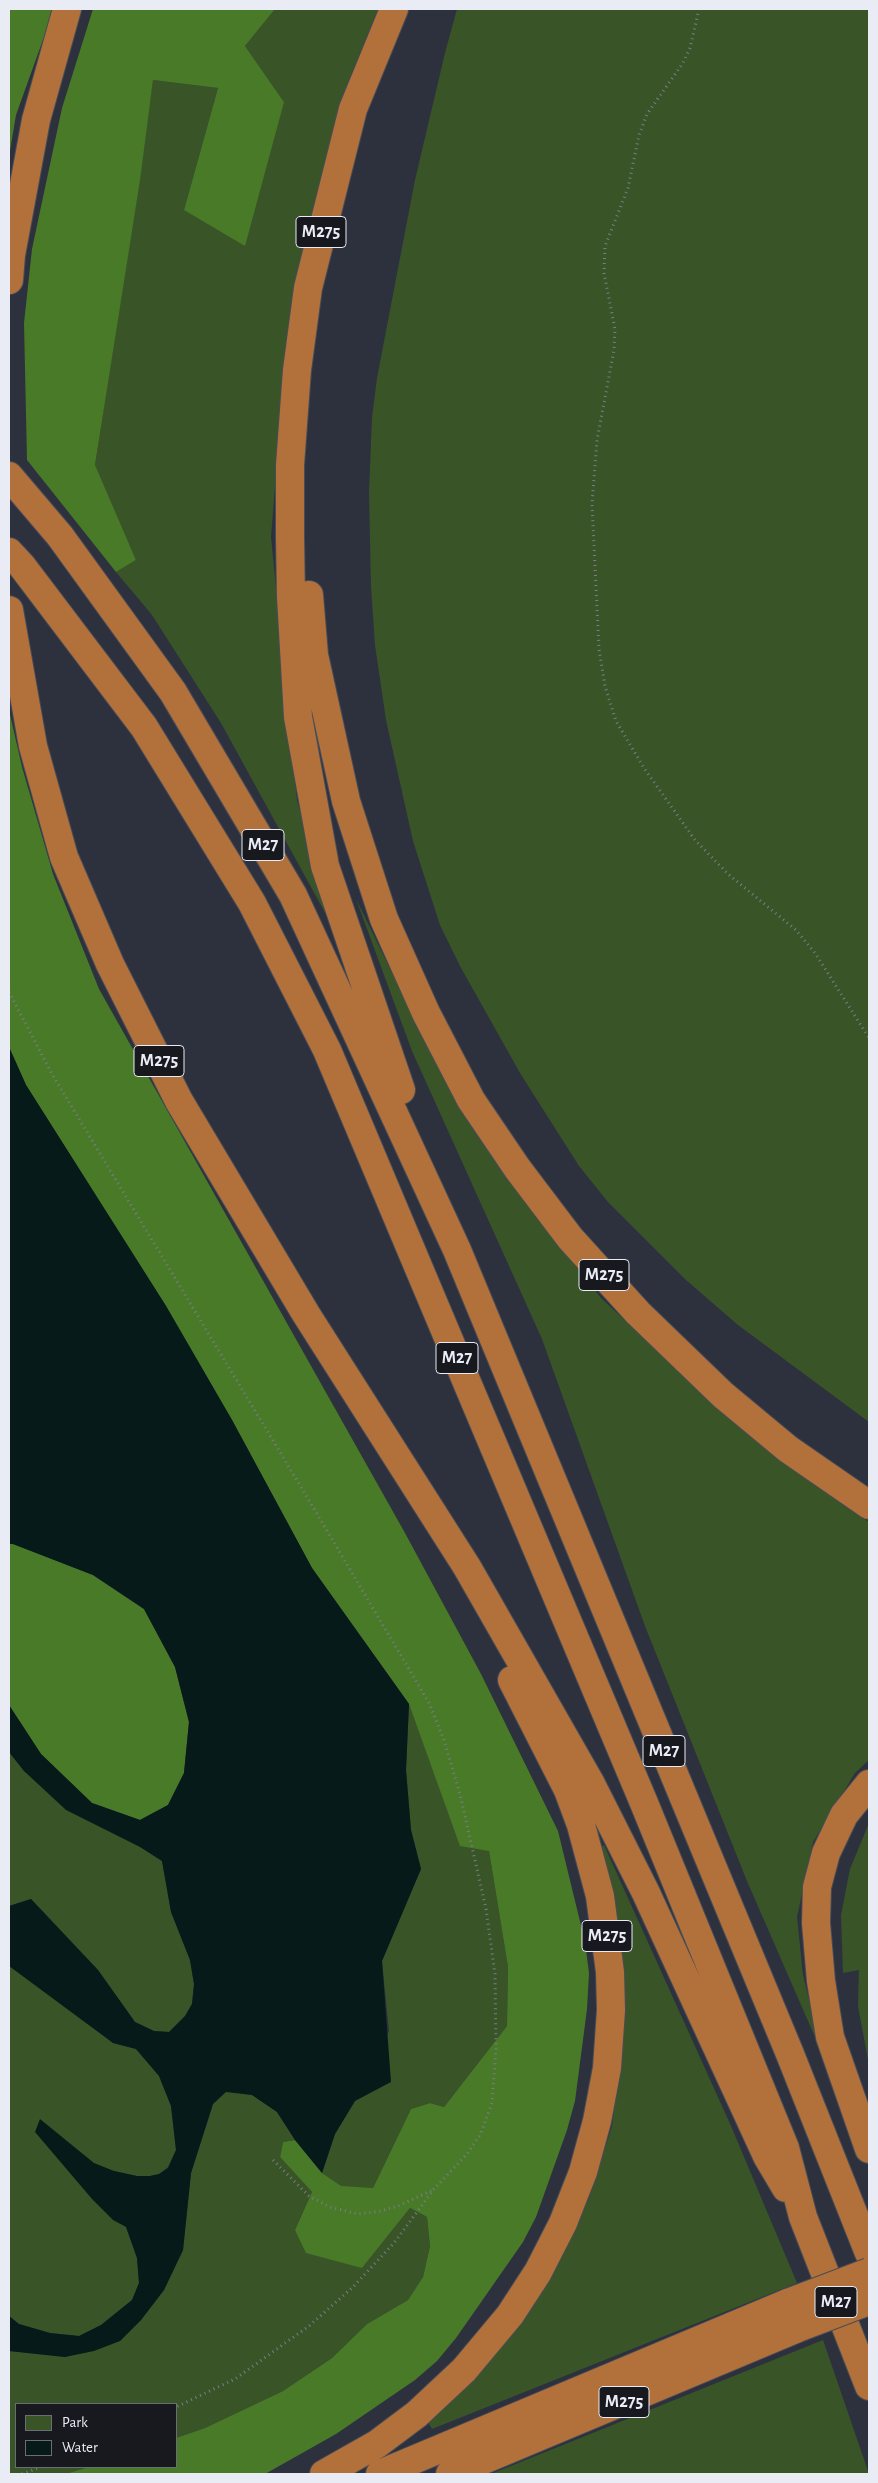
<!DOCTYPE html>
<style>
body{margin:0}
#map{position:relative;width:878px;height:2483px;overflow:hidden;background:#2d313e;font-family:"Alegreya Sans",sans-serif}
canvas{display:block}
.frame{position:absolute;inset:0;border:10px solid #e9ecf5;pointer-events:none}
.legend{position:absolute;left:15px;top:2403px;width:162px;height:65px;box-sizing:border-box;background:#17191f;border:1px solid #6b6d75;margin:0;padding:6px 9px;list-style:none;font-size:15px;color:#e9ecf5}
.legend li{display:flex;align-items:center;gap:10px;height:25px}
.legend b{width:25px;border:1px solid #6b6d75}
</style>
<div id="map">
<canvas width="878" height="2483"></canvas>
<div class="frame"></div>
<ul class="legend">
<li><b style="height:14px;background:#395528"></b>Park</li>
<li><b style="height:14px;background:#071a1a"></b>Water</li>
</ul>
</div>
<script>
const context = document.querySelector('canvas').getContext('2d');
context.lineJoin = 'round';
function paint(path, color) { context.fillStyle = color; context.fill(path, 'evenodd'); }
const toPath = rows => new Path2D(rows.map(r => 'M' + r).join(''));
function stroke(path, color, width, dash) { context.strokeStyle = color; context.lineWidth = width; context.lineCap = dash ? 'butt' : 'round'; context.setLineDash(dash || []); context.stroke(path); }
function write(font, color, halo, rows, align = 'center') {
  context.font = font + ' "Alegreya Sans",sans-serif'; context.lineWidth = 4.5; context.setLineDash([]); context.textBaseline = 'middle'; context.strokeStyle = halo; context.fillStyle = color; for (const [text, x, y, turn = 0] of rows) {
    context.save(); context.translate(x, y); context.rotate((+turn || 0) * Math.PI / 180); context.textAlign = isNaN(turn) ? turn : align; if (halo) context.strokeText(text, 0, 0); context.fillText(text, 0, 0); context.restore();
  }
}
const green = toPath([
 [275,9,378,9,352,72,328,158,281,411,271,537,297,800,334,929,221,723,152,615,116,572,136,560,95,466,153,80,218,88,184,210,284,102,245,46],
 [457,9,869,9,869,1422,738,1325,686,1280,608,1202,579,1166,520,1073,460,966,440,925,413,841,386,720,375,645,371,586,369,493,372,418,377,378,415,180,445,53],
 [356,899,419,1028,497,1162,601,1298,738,1425,843,1505,869,1522,869,1760,855,1773,813,1842,797,1917,803,1975,822,2053,747,1881,645,1626,542,1339,412,1051],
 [409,1704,435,1773,489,1851,508,1967,507,2026,444,2107,430,2103,411,2109,373,2188,341,2187,322,2173,335,2134,355,2101,389,2031,382,1961,421,1869,411,1830,406,1770],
 [9,1752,24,1771,162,1861,171,1912,190,1960,194,1984,192,2004,185,2016,169,2032,154,2031,135,2022,98,1970,31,1899,9,1906],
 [869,1823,869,2065,858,2006,859,1970,843,1973,841,1915,850,1869],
 [604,1845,731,2126,797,2283,432,2429,427,2420,491,2360,538,2296,588,2201,612,2126,623,2037,624,1977,616,1912,597,1849],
 [9,1951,113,2043,136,2049,159,2076,171,2106,176,2150,168,2167,159,2174,150,2176,137,2176,114,2171,126,2227,137,2258,139,2283,132,2300,101,2325,79,2336,50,2333,19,2324,9,2316],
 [226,2091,252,2095,277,2112,295,2140,283,2142,280,2157,312,2192,295,2230,362,2268,410,2208,427,2217,430,2246,423,2277,408,2300,367,2324,332,2358,283,2391,205,2428,176,2438,176,2404,16,2404,16,2467,89,2467,65,2474,9,2474,9,2351,65,2357,120,2341,141,2320,164,2290,183,2250,191,2173,213,2104],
 [823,2340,869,2474,491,2474]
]);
const forest = toPath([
 [9,9,54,9,16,115,9,157],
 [93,9,275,9,245,46,284,102,245,246,184,210,218,88,153,80,140,180,95,465,136,560,116,572,27,460,24,323,32,249,62,108],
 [9,710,22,767,53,874,99,989,405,1533,481,1674,558,1831,585,1942,589,1973,587,2009,575,2101,567,2130,536,2217,523,2242,456,2338,437,2361,415,2380,336,2434,265,2474,65,2474,89,2467,176,2467,176,2438,205,2428,283,2391,332,2358,367,2324,408,2300,423,2277,430,2246,427,2217,410,2208,362,2268,306,2253,295,2230,312,2192,280,2157,283,2142,295,2140,322,2173,341,2186,373,2188,411,2109,430,2103,444,2107,507,2026,508,1967,489,1851,460,1846,409,1704,312,1568,232,1420,166,1306,26,1085,9,1047],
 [9,1544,13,1544,93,1575,144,1609,175,1667,189,1722,184,1773,168,1805,140,1820,92,1803,41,1754,9,1705]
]);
const water = toPath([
 [9,1047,26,1085,166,1306,232,1420,312,1568,409,1704,406,1770,411,1830,421,1869,382,1961,391,2082,355,2101,335,2134,322,2173,295,2140,277,2112,252,2095,226,2092,213,2104,191,2173,183,2250,164,2290,141,2320,120,2341,94,2351,65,2357,9,2351,9,2316,19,2324,50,2333,79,2336,101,2325,132,2300,139,2283,137,2258,126,2227,113,2220,92,2199,35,2132,40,2119,94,2163,114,2171,137,2176,150,2176,159,2174,168,2168,176,2150,171,2106,159,2076,136,2049,113,2043,9,1966,9,1906,31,1899,98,1970,135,2022,154,2031,169,2032,185,2016,192,2004,194,1984,190,1960,171,1912,162,1861,140,1847,66,1810,24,1771,9,1752,9,1705,41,1754,92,1803,140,1820,168,1805,184,1773,189,1722,175,1667,144,1609,93,1575,13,1544,9,1544]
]);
const path = toPath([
 [699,9,690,48,683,63,647,114,639,135,628,188,605,246,604,273,615,329,614,350,597,440,592,504,599,649,605,686,616,721,644,768,695,840,728,874,796,930,815,953,869,1038],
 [9,992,52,1074,313,1507,429,1703,444,1740,460,1794,486,1909,495,1974,496,2048,492,2103,480,2135,467,2154,434,2189,394,2243,353,2287,309,2326,235,2379,176,2407],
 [273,2160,309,2196,330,2207,358,2214,381,2211,398,2206,433,2190],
 [22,2474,41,2467]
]);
const highway = toPath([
 [394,9,353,109,308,288,297,370,290,465,290,537,291,597,298,717,325,866,401,1090],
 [9,280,11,255,36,120,67,9],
 [9,476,60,536,173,692,293,895,457,1250,790,2054,869,2253],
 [9,552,22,566,144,727,252,903,327,1050,644,1803,785,2148,803,2217,869,2386],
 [309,595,314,655,346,801,384,919,426,1013,471,1100,517,1168,570,1238,638,1313,723,1395,788,1449,869,1505],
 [9,610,33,746,64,857,110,964,179,1101,306,1314,467,1567,591,1784,646,1893,767,2156,786,2188],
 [869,1784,844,1815,826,1853,817,1887,816,1923,821,1981,830,2037,869,2149],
 [324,2474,377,2444,417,2414,464,2370,510,2315,538,2272,563,2223,583,2172,597,2121,607,2068,611,2010,610,1972,600,1896,581,1825,568,1790,512,1680],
 [380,2474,790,2302],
 [450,2474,798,2328]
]);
const highwayBridge = toPath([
 [790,2302,869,2272],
 [798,2328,869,2301]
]);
const shields = [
 [321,232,50],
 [263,845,42],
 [159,1061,50],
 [604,1275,50],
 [457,1358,42],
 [664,1751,42],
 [607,1936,50],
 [836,2302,42],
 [624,2402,50]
];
const shieldNames = [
 ["M275",321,232],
 ["M27",263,845],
 ["M275",159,1061],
 ["M275",604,1275],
 ["M27",457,1358],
 ["M27",664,1751],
 ["M275",607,1936],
 ["M27",836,2302],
 ["M275",624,2402]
];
paint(green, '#395528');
paint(forest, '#497a28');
paint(water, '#071a1a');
stroke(highway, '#484c57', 30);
stroke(path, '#7a7d89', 3, [1, 4]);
stroke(highway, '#b2713b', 28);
stroke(highwayBridge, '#484c57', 30, []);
stroke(highwayBridge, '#b2713b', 28);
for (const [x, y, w] of shields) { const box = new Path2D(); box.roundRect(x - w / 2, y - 15.5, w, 31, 4); context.fillStyle = '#17191f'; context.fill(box); stroke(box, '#e9ecf5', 1); }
write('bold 18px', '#e9ecf5', null, shieldNames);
</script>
